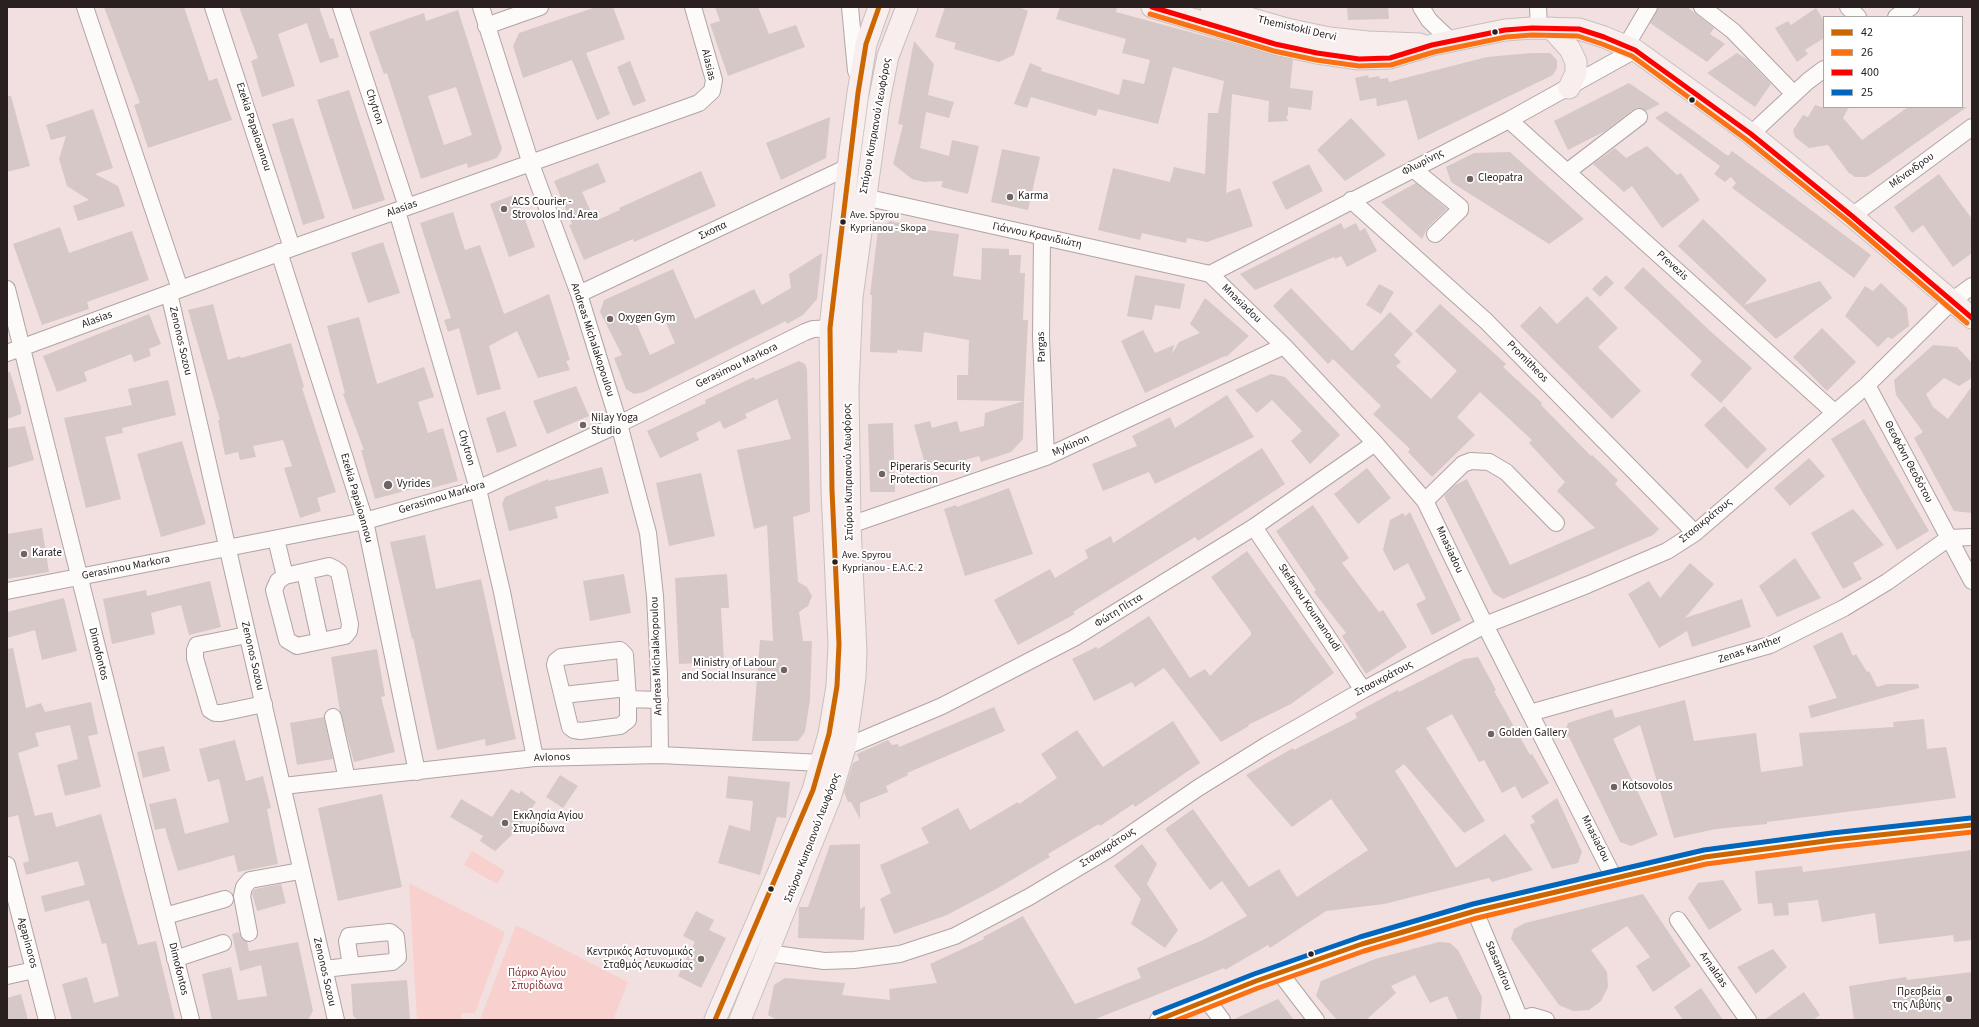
<!DOCTYPE html>
<meta charset="utf-8">
<style>
body{margin:0}
#map{position:relative;width:1979px;height:1027px;overflow:hidden;background:#f1e0df;font-family:"Source Sans 3",sans-serif}
canvas{display:block}
.frame{position:absolute;inset:0;border:8px solid #2b2020;pointer-events:none}
.legend{position:absolute;left:1823px;top:16px;width:140px;height:92px;box-sizing:border-box;background:#fff;border:1px solid #aaa6a6;margin:0;padding:5px 7px;list-style:none;font-size:12px;color:#2b2020}
.legend li{display:flex;align-items:center;gap:8px;height:20px}
.legend b{width:20px;border:1px solid #aaa6a6}
</style>
<div id="map">
<canvas width="1979" height="1027"></canvas>
<div class="frame"></div>
<ul class="legend">
<li><b style="height:5px;background:#c60"></b>42</li>
<li><b style="height:5px;background:#fb7012"></b>26</li>
<li><b style="height:5px;background:#f00"></b>400</li>
<li><b style="height:5px;background:#0065bd"></b>25</li>
</ul>
</div>
<script>
const context = document.querySelector('canvas').getContext('2d');
context.lineJoin = 'round';
function paint(path, color) { context.fillStyle = color; context.fill(path, 'evenodd'); }
const toPath = rows => new Path2D(rows.map(r => 'M' + r).join(''));
function stroke(path, color, width, dash) { context.strokeStyle = color; context.lineWidth = width; context.lineCap = dash ? 'butt' : 'round'; context.setLineDash(dash || []); context.stroke(path); }
function write(font, color, halo, rows, align = 'center') {
  context.font = font + ' "Source Sans 3",sans-serif'; context.lineWidth = 4; context.setLineDash([]); context.textBaseline = 'middle'; context.strokeStyle = halo; context.fillStyle = color; for (const [text, x, y, turn = 0] of rows) {
    context.save(); context.translate(x, y); context.rotate((+turn || 0) * Math.PI / 180); context.textAlign = isNaN(turn) ? turn : align; if (halo) context.strokeText(text, 0, 0); context.fillText(text, 0, 0); context.restore();
  }
}
const green = toPath([
 [472,851,505,871,497,884,464,865],
 [409,883,505,932,475,1013,462,1013,461,1020,417,1020],
 [516,925,628,982,613,1020,480,1020]
]);
const building = toPath([
 [104,7,184,7,209,81,217,78,232,120,148,148,134,105,140,103],
 [239,7,319,7,330,39,333,38,339,57,320,63,307,23,278,34,295,86,262,97,251,61,258,58],
 [596,7,613,7,625,39,586,53,610,114,597,120,572,60,523,78,513,46,519,33],
 [715,7,758,7,769,34,796,25,805,47,728,76,710,24,720,21],
 [945,7,1019,7,1028,11,1014,55,999,62,954,49,956,43,935,37],
 [1060,7,1117,7,1116,12,1293,60,1290,88,1313,91,1311,110,1288,107,1288,115,1286,117,1288,121,1268,122,1269,101,1232,94,1226,193,1240,188,1253,226,1207,242,1187,238,1186,243,1142,233,1140,240,1098,230,1113,168,1170,182,1174,167,1205,174,1208,113,1218,113,1224,81,1173,67,1158,124,1098,109,1096,116,1031,97,1027,108,1014,104,1030,63,1042,68,1041,71,1119,95,1123,79,1144,84,1150,60,1122,53,1126,39,1056,19],
 [1347,7,1388,7,1389,19,1348,20],
 [1658,7,1687,7,1714,28,1710,34,1725,44,1707,62,1650,23],
 [1816,8,1824,21,1824,38,1805,50,1808,54,1797,62,1775,28,1788,21,1791,25],
 [458,10,502,149,497,158,468,168,467,163,421,179,387,73,384,74,369,32,424,13,426,21],
 [456,87,472,135,444,145,428,96],
 [914,41,934,64,928,95,954,102,949,118,926,112,920,148,949,156,952,140,979,146,968,194,941,187,943,181,924,182,912,179,893,164,903,125,898,124],
 [1532,53,1550,53,1557,60,1557,68,1553,75,1418,140,1407,100,1377,106,1376,98,1360,101,1355,78,1368,75,1369,78,1379,76,1380,79,1388,78,1389,82,1487,57],
 [1737,53,1748,60,1771,84,1755,107,1707,73],
 [630,61,646,101,633,106,617,67],
 [1629,83,1660,104,1646,111,1638,108,1634,109,1605,131,1568,150,1554,121],
 [349,90,385,200,353,210,317,100],
 [7,96,11,96,30,166,7,172],
 [1815,105,1821,107,1849,107,1843,118,1862,140,1908,107,1967,107,1873,173,1866,177,1855,177,1848,172,1828,145,1809,148,1795,137,1793,130,1803,115,1808,117],
 [93,109,113,168,95,174,118,186,125,206,78,221,73,206,89,200,67,186,59,159,66,136,51,140,46,125],
 [1666,111,1728,156,1732,151,1871,255,1854,278,1732,188,1736,183,1731,177,1725,182,1714,174,1720,166,1655,118],
 [830,117,826,158,781,180,766,143],
 [293,118,325,218,303,225,272,124],
 [1351,118,1386,155,1345,181,1317,150],
 [1647,146,1677,175,1681,173,1700,200,1662,228,1632,186,1624,192,1593,164,1615,148,1626,158],
 [1002,149,1040,157,1028,210,991,202],
 [1510,152,1584,219,1549,244,1451,182,1446,167,1474,153],
 [598,163,606,182,582,192,595,221,620,210,619,208,701,171,716,206,634,242,633,239,584,260,569,225,572,224,554,181],
 [1309,164,1323,191,1286,210,1272,182],
 [1939,174,1972,219,1972,253,1953,267,1923,225,1912,233,1894,207],
 [1416,183,1447,209,1428,227,1422,239,1381,202],
 [516,194,535,247,509,257,490,204],
 [453,212,465,250,480,245,504,314,549,294,570,360,566,361,570,370,538,378,517,331,489,346,501,389,477,395,459,328,448,332,444,320,451,318,420,223],
 [1703,219,1767,280,1744,305,1820,281,1832,298,1776,339,1678,246],
 [890,221,905,224,904,227,959,234,953,276,981,280,982,248,1009,249,1009,255,1021,255,1020,273,1025,273,1023,320,1028,320,1024,401,957,400,957,375,968,375,969,340,924,332,922,352,897,350,897,353,870,352,872,295,870,295,878,230],
 [1341,223,1344,229,1356,223,1360,231,1365,228,1377,251,1347,267,1341,256,1335,259,1334,257,1255,290,1240,274],
 [60,227,69,253,132,231,149,280,87,302,89,309,42,325,13,244],
 [383,242,400,293,368,303,351,253],
 [822,253,817,299,803,315,787,324,786,321,644,392,634,394,626,389,614,358,622,355,600,312,604,300,673,269,695,319,754,289,762,305,791,288,789,274],
 [662,314,675,343,650,355,637,325],
 [1643,267,1709,330,1752,368,1721,403,1690,375,1702,361,1624,288],
 [1135,275,1185,284,1180,309,1155,305,1152,320,1127,316],
 [1606,275,1614,283,1600,297,1592,289],
 [1881,283,1907,308,1909,326,1892,339,1888,337,1878,347,1845,316,1865,286,1873,291],
 [1379,284,1394,292,1381,314,1366,305],
 [1291,288,1352,351,1390,312,1413,334,1394,355,1401,362,1396,366,1431,399,1457,371,1415,331,1440,304,1506,364,1503,367,1542,403,1541,405,1591,456,1592,455,1618,480,1615,484,1659,529,1653,535,1503,599,1493,593,1444,496,1455,485,1467,479,1510,565,1595,528,1557,491,1565,482,1529,443,1532,440,1480,392,1457,417,1475,435,1432,477,1408,452,1410,449,1373,414,1381,406,1333,359,1328,364,1273,306],
 [1587,296,1618,328,1598,347,1641,391,1612,419,1520,326,1540,306,1557,324],
 [1205,298,1249,336,1226,357,1225,356,1145,393,1121,341,1143,330,1155,353,1174,345,1172,354,1179,342,1200,333,1190,324],
 [213,304,228,360,240,356,241,358,291,343,304,387,302,388,336,492,317,498,321,511,300,518,284,468,292,466,283,440,253,446,256,457,240,460,238,452,225,455,218,420,220,420,188,310],
 [149,314,161,344,149,349,151,356,134,362,131,354,84,372,87,381,57,392,43,356],
 [359,317,377,384,424,367,434,397,418,402,428,433,443,428,458,481,424,490,423,486,375,499,361,450,364,450,343,394,345,393,327,326],
 [1822,328,1856,362,1827,391,1793,357],
 [1933,345,1957,347,1972,363,1972,378,1959,386,1944,378,1926,394,1933,407,1948,419,1972,386,1972,513,1954,511,1914,438,1923,432,1896,395,1894,380],
 [799,361,805,364,807,370,810,512,793,517,798,582,807,587,812,596,808,606,799,612,803,641,812,641,810,699,805,732,798,741,752,741,760,640,773,641,767,525,754,529,737,450,791,439,777,399,745,414,747,418,724,429,720,421,696,433,699,440,660,458,647,431,706,403,705,400,754,377,755,380],
 [7,372,10,372,21,408,21,414,7,419],
 [1271,374,1285,377,1340,435,1310,464,1291,441,1302,431,1272,400,1257,413,1235,390],
 [168,380,176,415,122,428,123,433,105,437,121,499,86,508,64,418,132,405,128,389],
 [576,386,589,416,547,434,533,401],
 [1227,395,1254,437,1155,484,1149,472,1103,491,1092,464,1137,446,1132,436,1170,417,1175,428],
 [1024,401,1023,439,1011,452,981,462,979,456,927,471,914,425,930,421,932,428,957,421,960,432,984,426,985,413],
 [1724,406,1767,449,1747,469,1704,425],
 [505,411,517,446,497,453,486,418],
 [1864,419,1929,531,1897,550,1831,439],
 [893,423,895,492,870,492,868,424],
 [25,426,34,460,7,468,7,429],
 [182,441,206,524,161,537,137,454],
 [1262,448,1285,484,1198,541,1195,537,1073,612,1075,614,1018,645,994,600,1050,569,1055,578,1088,558,1085,550,1111,536,1113,543],
 [1809,458,1825,476,1790,506,1774,488],
 [602,467,609,493,555,507,558,518,509,531,502,504,505,497,548,479,548,481],
 [1367,468,1391,498,1358,524,1334,494],
 [701,473,715,536,669,546,656,483],
 [1009,488,1033,554,965,576,944,509,956,505,957,507],
 [1313,505,1349,558,1342,563,1379,612,1383,610,1407,647,1366,674,1342,636,1346,633,1314,592,1316,590,1276,531],
 [1853,509,1884,545,1853,563,1862,579,1843,589,1811,533],
 [1410,512,1461,620,1432,635,1416,604,1426,599,1408,563,1394,571,1383,550,1390,520,1403,513,1405,516],
 [42,528,49,572,7,579,7,534],
 [425,535,436,589,481,579,516,739,486,746,485,739,437,750,413,638,412,639,390,542],
 [1247,551,1334,673,1291,704,1248,725,1249,726,1221,742,1164,668,1135,687,1132,682,1094,701,1072,659,1096,647,1098,649,1149,616,1190,678,1205,669,1210,676,1251,635,1251,632,1211,577],
 [1795,558,1821,598,1777,617,1759,586],
 [1690,563,1714,584,1685,618,1742,599,1751,627,1692,647,1687,631,1659,648,1628,594,1649,581,1660,598],
 [624,574,631,613,590,621,583,581],
 [727,574,729,608,721,608,724,662,679,664,675,578],
 [210,581,221,627,189,635,181,605,151,613,155,634,112,644,103,599,146,590,147,596],
 [64,598,77,651,42,660,35,630,7,638,7,612],
 [1842,632,1853,656,1856,654,1867,672,1869,671,1877,687,1887,684,1918,684,1919,688,1811,718,1808,706,1837,698,1813,646],
 [13,648,26,708,41,703,45,712,91,702,98,734,88,736,101,787,65,796,57,765,78,759,70,725,35,733,39,746,18,753,35,816,52,812,56,827,101,814,138,945,156,941,175,1020,72,1020,62,984,87,977,94,1003,119,996,106,943,102,944,89,900,45,912,41,896,85,885,78,861,26,875,23,863,29,861,18,815,7,818,7,649],
 [377,649,385,696,381,697,395,752,354,762,340,711,331,657],
 [1478,657,1496,690,1494,691,1530,755,1532,754,1549,783,1522,799,1515,786,1502,793,1484,760,1479,762,1452,714,1426,728,1485,821,1464,833,1404,764,1395,771,1456,868,1505,834,1533,870,1492,882,1489,878,1384,904,1326,911,1270,948,1268,945,1225,970,1224,968,1093,1020,777,1020,768,1015,774,985,785,978,845,983,842,995,890,1000,889,989,937,983,930,964,984,939,983,937,1023,916,1075,1004,1141,978,1137,968,1203,940,1247,916,1222,881,1210,890,1165,829,1193,809,1249,887,1279,869,1297,897,1368,850,1331,799,1292,827,1246,775,1293,748,1294,750,1357,718,1355,713,1398,690,1399,692,1464,659],
 [1685,700,1694,741,1756,733,1761,772,1803,766,1799,733,1894,727,1893,722,1924,719,1927,749,1946,747,1956,798,1767,822,1767,824,1716,829,1674,838,1640,725,1613,739,1658,835,1631,846,1620,842,1569,737,1564,734,1568,723,1612,709,1615,718],
 [994,707,1005,731,907,773,908,775,886,786,888,792,860,803,860,819,851,802,848,802,844,792,853,763,859,760,857,754,888,740,892,745,898,744,899,747],
 [324,717,333,759,297,765,290,723],
 [1173,721,1200,763,1135,807,1133,804,1100,826,1099,824,1048,854,1050,857,998,888,947,915,894,934,880,899,891,893,880,865,929,843,921,828,958,808,970,830,1018,802,1019,804,1057,778,1041,754,1077,730,1103,767],
 [235,740,246,781,263,776,271,808,267,809,278,864,238,872,234,855,178,871,165,828,155,830,149,804,176,798,185,834,229,822,219,779,208,782,199,749],
 [164,746,170,771,143,778,137,752],
 [560,775,578,786,563,808,546,797],
 [728,776,790,782,786,818,777,817,760,875,718,863,729,825,750,831,753,801,726,798],
 [511,789,519,794,521,791,536,802,517,830,495,851,480,841,483,836,450,817,461,799,492,817],
 [382,794,402,887,338,901,318,808],
 [1557,798,1582,852,1578,863,1552,869,1530,825,1535,822,1531,816],
 [860,844,860,909,865,906,864,940,798,938,799,907,808,907,830,845],
 [1142,844,1157,864,1147,884,1178,930,1165,948,1131,924,1141,899,1114,866],
 [1972,850,1972,940,1954,942,1953,935,1879,944,1875,913,1822,922,1818,900,1788,903,1789,915,1774,916,1772,903,1758,904,1755,871,1802,866,1803,872],
 [1723,880,1742,910,1709,930,1688,898,1698,883],
 [281,884,286,903,257,911,252,893,255,889],
 [1643,894,1691,966,1653,992,1636,966,1650,957,1627,926,1591,950,1607,972,1608,987,1601,1001,1589,1010,1573,1011,1559,1005,1511,939,1514,929,1525,923],
 [696,911,714,920,709,930,726,938,701,988,678,976,695,942,683,936],
 [239,932,242,939,247,942,249,951,298,942,313,1011,308,1020,212,1020,202,974,231,967,238,1000,267,996,261,965,240,971,232,934],
 [1439,942,1450,943,1458,950,1482,997,1480,1020,1458,1020,1447,996,1430,1003,1415,975,1391,986,1396,993,1366,1020,1337,1020,1316,996,1321,981,1375,959],
 [1773,949,1787,967,1756,994,1737,967],
 [1972,972,1972,1020,1854,1020,1849,986,1906,977,1907,980],
 [407,980,410,1020,358,1020,353,1016,351,984],
 [1701,988,1723,1020,1683,1020,1674,1007],
 [1804,992,1820,1015,1813,1020,1764,1020],
 [21,994,28,1020,7,1020,7,998],
 [1278,999,1294,1020,1232,1020]
]);
const minor = toPath([
 [85,7,180,289],
 [213,7,292,248],
 [341,7,407,207],
 [481,7,531,164,579,294,619,424,640,503,648,533,655,596,659,675,660,755],
 [850,7,856,71],
 [1421,7,1429,20,1451,41],
 [1538,7,1539,28],
 [1702,7,1733,31,1794,94],
 [1848,7,1858,17],
 [1896,17,1911,7],
 [486,26,540,7],
 [1626,46,1649,7],
 [1509,120,1834,412],
 [1751,134,1808,81,1824,69],
 [1413,169,1460,207,1460,210,1435,234],
 [1567,172,1639,117],
 [864,197,1210,274],
 [1351,200,1486,321,1695,533],
 [397,211,478,489,502,592,535,758],
 [1852,216,1972,127],
 [1042,238,1041,337,1046,457],
 [279,252,365,521,417,772],
 [1210,274,1284,346,1375,443,1425,501,1485,625,1614,878],
 [1210,274,1509,120,1635,50],
 [7,289,191,1020],
 [169,293,336,1020],
 [579,294,848,167],
 [7,353,292,248,699,103,712,91,714,80,693,7],
 [1867,385,1972,581],
 [1425,501,1463,464,1471,461,1489,462,1506,472,1556,523],
 [850,525,1046,457,1284,346],
 [1254,527,1363,690],
 [276,539,285,576,278,581,274,590,287,640,297,646,345,636,349,631,350,624,339,572,335,569,329,566,285,576],
 [305,572,320,641],
 [7,591,365,521,478,489,619,424,805,332,813,329,840,328],
 [247,635,197,645,195,650,195,658,210,710,215,713,221,713,264,704],
 [563,695,627,688],
 [628,699,625,655,620,650,561,657,556,661,555,665,570,727,574,730,581,731,620,726,628,720,628,699,660,700],
 [1530,713,1770,645,1844,608,1887,582,1949,538,1972,537],
 [333,717,347,779],
 [845,747,942,706,1074,638,1254,527,1375,443],
 [283,786,535,758,660,755,822,763],
 [7,865,47,1020],
 [1475,911,1520,1019],
 [165,916,225,899],
 [1678,920,1748,1020],
 [249,933,242,896,244,887,250,880,300,871],
 [768,953,824,961,854,960,900,954,955,936,1029,897,1106,851,1198,788,1267,745,1363,690,1485,625,1587,585,1667,551,1695,533,1867,385,1953,300,1972,286],
 [175,959,223,943],
 [324,969,351,966,392,962,398,957,396,937,390,932,349,936,347,941,351,966],
 [1280,973,1316,1020],
 [7,976,34,970],
 [1207,1000,1222,1020],
 [1158,1020,1256,981,1362,944,1475,911,1614,878,1705,857,1833,840,1972,825],
 [1518,1020,1532,1016,1546,1020]
]);
const major = toPath([
 [1152,7,1275,44,1317,53,1359,59,1390,58,1432,45,1505,30,1532,28,1579,29,1604,37,1635,50,1751,134,1852,216,1972,318],
 [1211,7,1287,29,1329,38,1368,42,1420,44],
 [1551,28,1570,49,1576,62,1576,73,1569,88],
 [715,1020,798,827,813,790,829,734,837,686,839,644,832,490,830,328,848,167,858,93,866,44,879,7],
 [740,1020,830,798,845,747,851,708,855,677,856,652,850,525,848,389,852,297,879,101,888,56,907,7]
]);
const bus1 = toPath([
 [715,1020,813,790,829,734,837,686,839,644,832,490,830,328,858,93,866,44,879,7],
 [1158,1020,1256,981,1362,944,1475,911,1705,857,1833,840,1972,825]
]);
const bus2 = toPath([
 [1150,14,1274,51,1316,60,1359,66,1391,65,1434,52,1506,37,1532,35,1578,36,1602,44,1632,56,1747,140,1848,221,1967,323],
 [1177,1020,1258,988,1364,951,1477,918,1616,885,1706,864,1834,847,1972,832]
]);
const bus3 = toPath([
 [1152,7,1275,44,1317,53,1359,59,1390,58,1432,45,1505,30,1532,28,1579,29,1604,37,1635,50,1751,134,1852,216,1972,318]
]);
const bus4 = toPath([
 [1155,1013,1254,974,1360,937,1473,904,1704,850,1832,833,1971,818]
]);
const markers = [
 [1495,32,3.5,"#2b2020"],
 [1692,100,3.5,"#2b2020"],
 [1470,179,4,"#706363"],
 [1010,197,4,"#706363"],
 [504,209,4,"#706363"],
 [843,222,3.5,"#2b2020"],
 [610,319,4,"#706363"],
 [583,425,4,"#706363"],
 [882,474,4,"#706363"],
 [388,485,5,"#706363"],
 [24,554,4,"#706363"],
 [835,562,3.5,"#2b2020"],
 [784,670,4,"#706363"],
 [1491,734,4,"#706363"],
 [1614,787,4,"#706363"],
 [505,823,4,"#706363"],
 [771,889,3.5,"#2b2020"],
 [1311,954,3.5,"#2b2020"],
 [701,959,4,"#706363"],
 [1949,999,4,"#706363"]
];
const busNames = [
 ["Ave. Spyrou",850,216],
 ["Kyprianou - Skopa",850,229],
 ["Ave. Spyrou",842,556],
 ["Kyprianou - E.A.C. 2",842,569]
];
const streetNames = [
 ["Themistokli Dervi",1297,29,13],
 ["Alasias",708,65,77],
 ["Chytron",374,107,72],
 ["Σπύρου Κυπριανού Λεωφόρος",876,126,-80],
 ["Ezekia Papaioannou",253,127,72],
 ["Φλωρίνης",1423,163,-27],
 ["Μένανδρου",1912,171,-36],
 ["Alasias",402,209,-20],
 ["Σκοπα",713,231,-25],
 ["Γιάννου Κρανιδιώτη",1037,236,12],
 ["Prevezis",1672,266,42],
 ["Mnasiadou",1241,304,44],
 ["Alasias",97,320,-20],
 ["Andreas Michalakopoulou",592,340,72],
 ["Zenonos Sozou",180,341,77],
 ["Pargas",1042,347,-92],
 ["Promitheos",1527,362,45],
 ["Gerasimou Markora",737,366,-26],
 ["Mykinon",1071,446,-24],
 ["Chytron",466,448,74],
 ["Θεοφάνη Θεοδότου",1908,462,62],
 ["Σπύρου Κυπριανού Λεωφόρος",849,472,-91],
 ["Ezekia Papaioannou",356,498,74],
 ["Gerasimou Markora",442,498,-17],
 ["Στασικράτους",1706,521,-39],
 ["Mnasiadou",1449,550,65],
 ["Gerasimou Markora",126,568,-11],
 ["Stefanou Koumanoudi",1309,608,56],
 ["Φώτη Πίττα",1119,611,-32],
 ["Zenas Kanther",1750,650,-19],
 ["Dimofontos",98,654,76],
 ["Zenonos Sozou",252,656,77],
 ["Andreas Michalakopoulou",657,656,-92],
 ["Στασικράτους",1384,679,-28],
 ["Avlonos",552,758,-2],
 ["Σπύρου Κυπριανού Λεωφόρος",813,838,-69],
 ["Mnasiadou",1595,839,63],
 ["Στασικράτους",1108,848,-33],
 ["Agapinoros",27,943,75],
 ["Stasandrou",1498,966,67],
 ["Dimofontos",178,969,76],
 ["Arnaldas",1713,970,55],
 ["Zenonos Sozou",324,972,77]
];
const poiNames = [
 ["Cleopatra",1478,179],
 ["Karma",1018,197],
 ["ACS Courier -",512,203],
 ["Strovolos Ind. Area",512,216],
 ["Oxygen Gym",618,319],
 ["Nilay Yoga",591,419],
 ["Studio",591,432],
 ["Piperaris Security",890,468],
 ["Protection",890,481],
 ["Vyrides",397,485],
 ["Karate",32,554],
 ["Ministry of Labour",776,664,"right"],
 ["and Social Insurance",776,677,"right"],
 ["Golden Gallery",1499,734],
 ["Kotsovolos",1622,787],
 ["Εκκλησία Αγίου",513,817],
 ["Σπυρίδωνα",513,830],
 ["Κεντρικός Αστυνομικός",693,953,"right"],
 ["Σταθμός Λευκωσίας",693,966,"right"],
 ["Πρεσβεία",1941,993,"right"],
 ["της Λιβύης",1941,1006,"right"]
];
const parkNames = [
 ["Πάρκο Αγίου",537,974],
 ["Σπυρίδωνα",537,987]
];
paint(green, '#f8d0ce');
paint(building, '#d5c8c7');
stroke(minor, '#b1a4a4', 18);
stroke(major, '#c8bfbf', 23);
stroke(minor, '#fdfafa', 16);
stroke(major, '#f7eeed', 21);
stroke(bus1, '#c60', 5);
stroke(bus2, '#fb7012', 5);
stroke(bus3, '#f00', 5);
stroke(bus4, '#0065bd', 5);
for (const [x, y, r, color] of markers) { const dot = new Path2D(); dot.arc(x, y, r, 0, 2 * Math.PI); context.fillStyle = color; context.fill(dot); stroke(dot, '#fff', 1.5); }
write('10px', '#2b2020', '#fff', busNames, 'left');
write('11px', '#2b2020', '#fff', streetNames);
write('11px', '#2b2020', '#fff', poiNames, 'left');
write('11px', '#853337', '#fff', parkNames);
</script>
